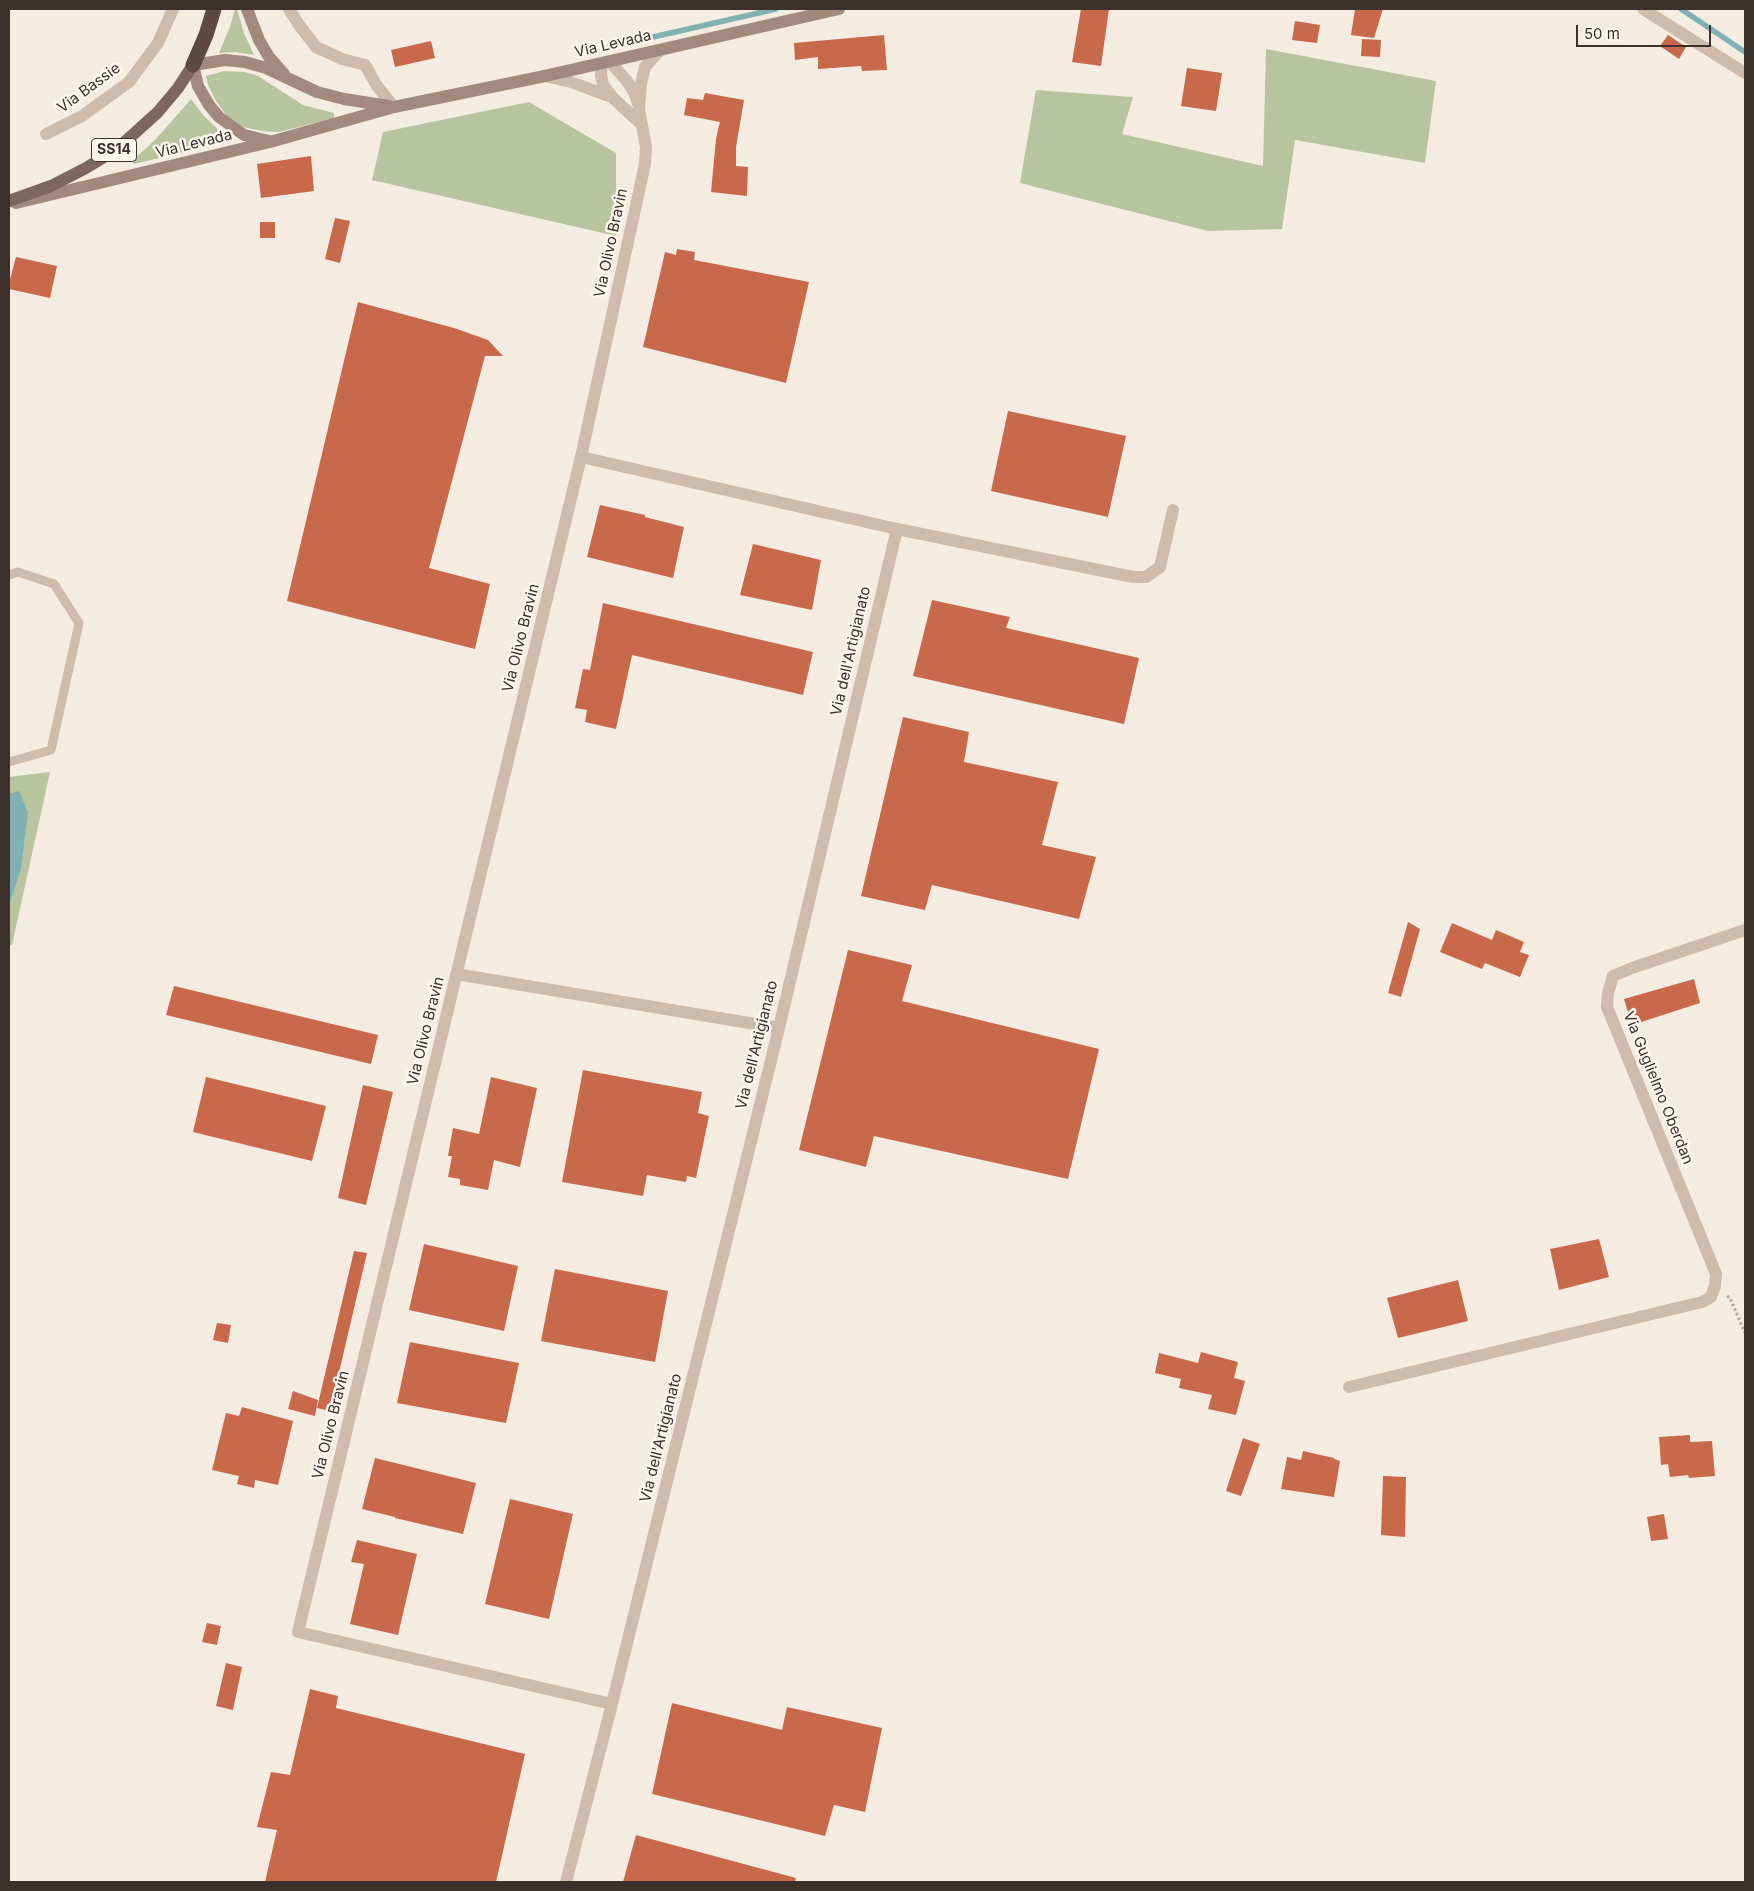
<!DOCTYPE html>
<style>
body{margin:0}
#map{position:relative;width:1754px;height:1891px;overflow:hidden;background:#f4ebe1;font-family:Inter,sans-serif}
canvas{display:block}
.frame{position:absolute;inset:0;border:10px solid #3b302b;pointer-events:none}
.scale{position:absolute;left:1576px;top:25px;width:135px;height:22px;box-sizing:border-box;border:2px solid #3b302b;border-top:0;padding-left:6px;font-size:15px;line-height:18px;white-space:nowrap;color:#3b302b;-webkit-text-stroke:4px #fbf5ee;paint-order:stroke}
</style>
<div id="map">
<canvas width="1754" height="1891"></canvas>
<div class="frame"></div>
<div class="scale">50 m</div>
</div>
<script>
const context = document.querySelector('canvas').getContext('2d');
context.lineJoin = 'round';
function paint(path, color) { context.fillStyle = color; context.fill(path, 'evenodd'); }
const toPath = rows => new Path2D(rows.map(r => 'M' + r).join(''));
function stroke(path, color, width, dash) { context.strokeStyle = color; context.lineWidth = width; context.lineCap = dash ? 'butt' : 'round'; context.setLineDash(dash || []); context.stroke(path); }
function write(font, color, halo, rows, align = 'center') {
  context.font = font + ' Inter,sans-serif'; context.lineWidth = 5; context.setLineDash([]); context.textBaseline = 'middle'; context.strokeStyle = halo; context.fillStyle = color; for (const [text, x, y, turn = 0] of rows) {
    context.save(); context.translate(x, y); context.rotate((+turn || 0) * Math.PI / 180); context.textAlign = isNaN(turn) ? turn : align; if (halo) context.strokeText(text, 0, 0); context.fillText(text, 0, 0); context.restore();
  }
}
const green = toPath([
 [235,9,237,9,244,33,254,55,235,52,219,53,230,27],
 [1266,49,1436,81,1425,163,1295,140,1282,229,1208,231,1020,183,1036,90,1133,97,1122,134,1263,166],
 [224,71,245,72,258,76,303,105,334,113,334,118,279,132,262,131,243,127,227,116,216,101,208,85,206,76],
 [191,99,204,116,230,141,134,164,132,161,156,139],
 [529,102,616,153,616,236,372,180,383,132],
 [50,772,12,945,9,945,9,777]
]);
const water = toPath([
 [19,791,28,812,21,868,9,906,9,794]
]);
const stream = toPath([
 [1681,9,1745,52],
 [609,47,776,9]
]);
const building = toPath([
 [1081,9,1109,9,1101,66,1072,62],
 [1355,9,1383,9,1374,38,1351,35],
 [1295,21,1320,25,1317,43,1292,40],
 [884,35,887,70,862,71,861,66,818,69,818,57,795,60,794,43],
 [1668,35,1686,47,1679,59,1660,46],
 [1362,39,1381,40,1380,57,1361,56],
 [431,41,435,58,395,67,391,50],
 [1187,68,1222,73,1216,111,1181,106],
 [705,93,744,100,736,147,736,166,748,167,747,196,711,192,716,139,720,122,684,115,687,98,703,100],
 [311,156,314,191,261,198,257,164],
 [335,218,350,221,340,263,325,259],
 [260,222,275,222,275,238,260,238],
 [677,249,695,252,694,260,809,282,786,383,643,347,665,252,676,255],
 [16,257,57,266,50,298,9,289,9,283],
 [358,302,454,328,488,340,503,356,485,356,429,568,490,584,475,649,287,601],
 [1008,411,1126,436,1108,517,991,491],
 [600,505,645,515,645,517,684,527,673,578,587,557],
 [753,544,821,560,812,610,740,595],
 [932,600,1010,617,1006,628,1139,658,1124,724,913,676],
 [603,603,813,652,803,695,632,655,616,729,585,722,587,710,575,708,583,669,590,670],
 [903,717,969,732,964,762,1058,782,1042,845,1096,857,1079,919,932,885,925,910,861,896],
 [1408,922,1420,929,1401,997,1388,993],
 [1452,923,1492,940,1496,930,1524,942,1520,952,1529,955,1520,977,1485,963,1482,969,1440,952],
 [848,950,912,965,902,1001,1099,1049,1068,1179,874,1136,866,1167,799,1150],
 [1694,979,1700,1003,1632,1025,1624,999],
 [174,986,378,1035,371,1064,166,1015],
 [583,1070,702,1092,698,1113,709,1116,696,1178,687,1176,686,1182,647,1175,643,1196,562,1182],
 [206,1077,326,1106,312,1161,193,1132],
 [491,1077,537,1088,520,1167,494,1160,488,1190,460,1185,460,1179,448,1177,452,1156,448,1156,453,1128,479,1134],
 [363,1085,393,1092,366,1205,338,1198],
 [1599,1239,1609,1277,1559,1290,1550,1249],
 [424,1244,518,1266,504,1331,409,1310],
 [354,1251,367,1253,330,1411,317,1408],
 [555,1269,668,1291,655,1362,541,1341],
 [1458,1280,1468,1321,1398,1338,1387,1298],
 [217,1323,231,1325,228,1343,213,1340],
 [410,1342,519,1363,506,1423,397,1403],
 [1201,1352,1238,1362,1234,1378,1245,1381,1236,1415,1208,1409,1212,1395,1179,1388,1181,1379,1155,1373,1159,1353,1198,1363],
 [293,1391,318,1400,315,1416,288,1409],
 [242,1407,293,1421,278,1485,255,1480,254,1488,237,1484,239,1476,212,1470,226,1413,239,1416],
 [1690,1435,1690,1442,1712,1441,1715,1476,1689,1478,1688,1475,1670,1477,1668,1464,1661,1465,1659,1437],
 [1243,1438,1260,1444,1241,1496,1226,1491],
 [1303,1451,1334,1458,1334,1459,1340,1461,1334,1497,1281,1489,1287,1457,1301,1460],
 [375,1458,476,1483,463,1534,395,1518,395,1517,362,1509],
 [1383,1476,1406,1477,1405,1537,1381,1535],
 [510,1499,573,1514,549,1619,485,1604],
 [1664,1514,1668,1539,1651,1541,1647,1517],
 [357,1540,417,1554,398,1635,350,1624,364,1564,351,1562],
 [207,1623,221,1626,217,1645,202,1642],
 [226,1663,242,1667,233,1710,216,1706],
 [310,1689,338,1696,336,1708,525,1754,496,1882,265,1882,277,1830,257,1827,271,1772,290,1775],
 [672,1703,782,1730,787,1707,882,1728,865,1812,834,1805,825,1836,652,1794],
 [636,1835,796,1878,795,1882,623,1882]
]);
const path = toPath([
 [1727,1296,1730,1298,1745,1333]
]);
const lane = toPath([
 [9,575,18,572,54,584,79,623,51,750,9,762]
]);
const street = toPath([
 [289,9,299,25,316,47,342,59,365,65,377,86,394,107],
 [1643,9,1745,73],
 [609,61,627,81,635,94,638,104],
 [602,63,601,75,603,85,613,98,640,123],
 [545,76,571,82,611,97],
 [46,134,82,116,129,82,158,43,173,9],
 [581,457,897,529,1133,577,1146,577,1160,567,1173,510],
 [456,974,779,1028],
 [1349,1387,1702,1302,1711,1297,1715,1286,1716,1274,1607,1007,1608,993,1613,976,1632,968,1745,930],
 [612,1704,298,1632,581,457,645,164,646,147,639,109,641,84,645,67,660,50],
 [566,1882,612,1704,779,1028,897,529]
]);
const secondary = toPath([
 [247,9,259,40,269,57,284,74],
 [269,141,244,135,219,117,209,105,198,86,193,65,225,60,245,62,266,68,317,92,344,99,389,106],
 [16,203,270,142,394,107,545,76,839,9]
]);
const primary = toPath([
 [9,201,51,186,86,168,117,149,158,112,178,88,193,65]
]);
const highway = toPath([
 [193,65,206,35,214,9]
]);
const shields = [
 [114,150,45]
];
const shieldNames = [
 ["SS14",114,150]
];
const streetNames = [
 ["Via Levada",613,44,-13],
 ["Via Bassie",89,88,-36],
 ["Via Levada",194,144,-14],
 ["Via Olivo Bravin",611,243,-78],
 ["Via Olivo Bravin",521,638,-76],
 ["Via dell'Artigianato",851,651,-77],
 ["Via Olivo Bravin",426,1031,-76],
 ["Via dell'Artigianato",757,1045,-76],
 ["Via Guglielmo Oberdan",1658,1088,68],
 ["Via Olivo Bravin",331,1425,-76],
 ["Via dell'Artigianato",661,1438,-76]
];
paint(green, '#b8c4a0');
paint(water, '#7fb0b2');
stroke(stream, '#7fb0b2', 5.5);
paint(building, '#c8694b');
stroke(path, '#b9a596', 3, [2.5, 2.5]);
stroke(lane, '#cdbbac', 9);
stroke(street, '#cdbbac', 12);
stroke(secondary, '#a18a7d', 12);
stroke(primary, '#7d675c', 12);
stroke(highway, '#5c4a42', 15);
for (const [x, y, w] of shields) { const box = new Path2D(); box.roundRect(x - w / 2, y - 11.5, w, 23, 4); context.fillStyle = '#fbf5ee'; context.fill(box); stroke(box, '#3b302b', 1); }
write('bold 14px', '#3b302b', null, shieldNames);
write('15px', '#3b302b', '#fbf5ee', streetNames);
</script>
